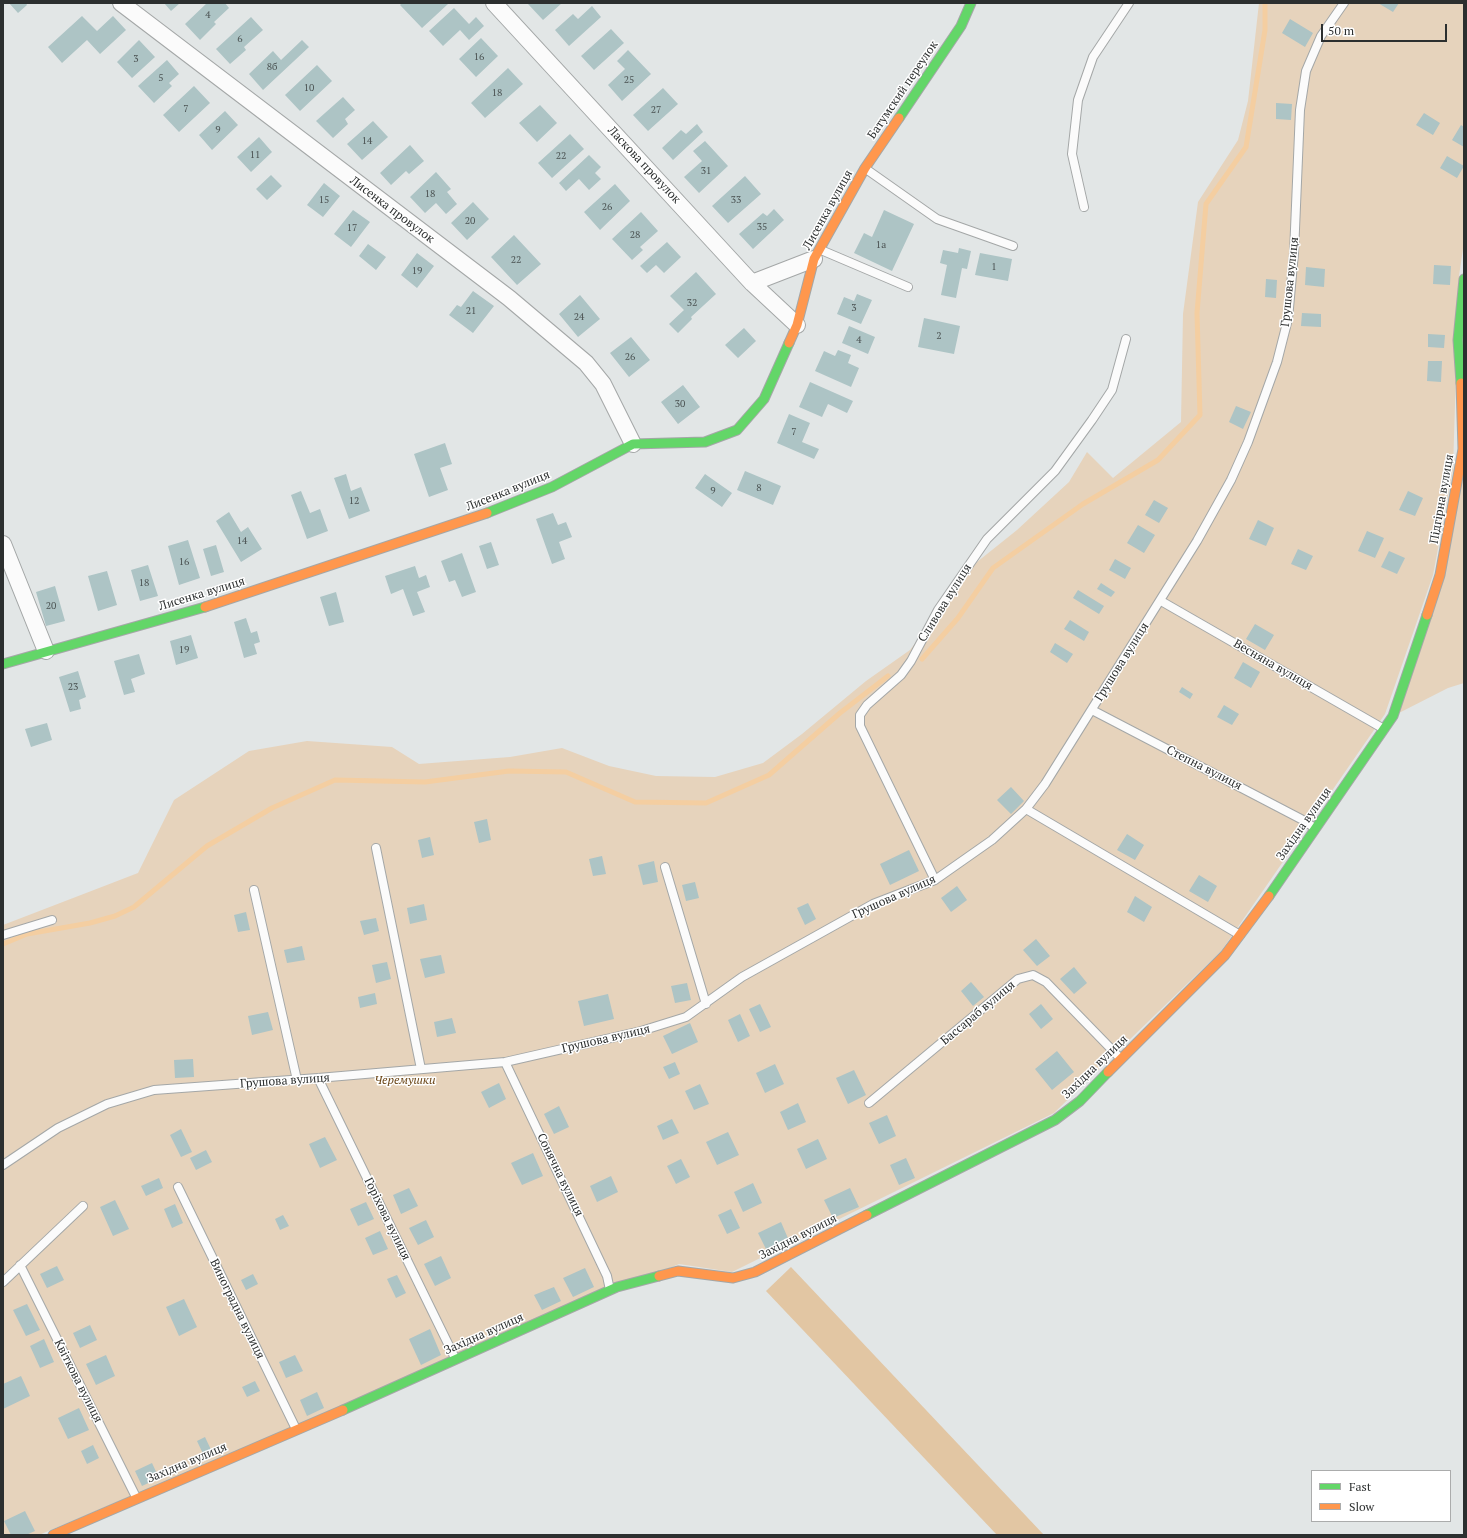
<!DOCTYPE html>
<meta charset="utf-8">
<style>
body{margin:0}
#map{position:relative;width:1467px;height:1538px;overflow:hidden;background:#e2e6e6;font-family:"PT Serif",serif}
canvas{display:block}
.frame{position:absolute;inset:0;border:4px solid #2c2f2f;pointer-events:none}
.legend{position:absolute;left:1311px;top:1470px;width:140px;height:52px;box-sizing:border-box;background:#fff;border:1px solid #abacac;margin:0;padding:5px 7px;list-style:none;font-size:12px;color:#2c2f2f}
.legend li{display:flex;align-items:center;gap:8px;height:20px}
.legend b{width:20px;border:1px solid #abacac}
.scale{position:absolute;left:1321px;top:24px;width:126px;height:18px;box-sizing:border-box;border:2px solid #2c2f2f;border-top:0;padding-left:5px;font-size:12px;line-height:14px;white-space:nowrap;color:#2c2f2f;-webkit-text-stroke:3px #fff;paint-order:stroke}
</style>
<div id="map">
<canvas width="1467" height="1538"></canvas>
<div class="frame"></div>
<ul class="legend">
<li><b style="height:5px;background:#63d668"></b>Fast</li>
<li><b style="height:5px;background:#ff974d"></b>Slow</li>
</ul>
<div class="scale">50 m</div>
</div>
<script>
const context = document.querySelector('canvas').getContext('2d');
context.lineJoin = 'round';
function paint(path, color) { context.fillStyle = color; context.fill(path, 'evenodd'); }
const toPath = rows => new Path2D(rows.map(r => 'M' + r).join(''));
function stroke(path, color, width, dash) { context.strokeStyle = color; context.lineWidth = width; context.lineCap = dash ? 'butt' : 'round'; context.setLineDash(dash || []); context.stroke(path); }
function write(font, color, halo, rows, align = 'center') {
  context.font = font + ' "PT Serif",serif'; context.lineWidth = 3; context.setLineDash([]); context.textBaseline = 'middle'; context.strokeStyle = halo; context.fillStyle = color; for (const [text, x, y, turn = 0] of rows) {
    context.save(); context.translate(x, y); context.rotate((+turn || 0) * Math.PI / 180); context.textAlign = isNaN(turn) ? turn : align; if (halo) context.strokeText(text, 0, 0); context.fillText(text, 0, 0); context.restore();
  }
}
const green = toPath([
 [1259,3,1464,3,1464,242,1459,276,1453,469,1433,575,1385,714,1222,950,1054,1113,732,1272,679,1264,39,1535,3,1535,3,925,138,873,174,800,249,751,307,741,392,747,419,764,510,757,562,748,609,766,656,776,715,777,763,763,802,734,866,681,910,650,977,562,1017,530,1069,482,1087,452,1113,478,1181,422,1183,314,1198,202,1238,140,1248,101],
 [1464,476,1464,683,1448,688,1393,716]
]);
const forest = toPath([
 [791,1267,1044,1535,997,1535,766,1291]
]);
const stream = toPath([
 [922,659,958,618,993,568,1083,504,1158,460,1200,415,1197,313,1206,204,1246,147,1265,30,1265,3],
 [3,944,27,934,90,923,115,916,134,907,207,846,272,808,335,780,425,782,509,771,566,772,635,802,706,803,769,775,840,713,888,676]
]);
const building = toPath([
 [9,3,26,3,27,5,18,13],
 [164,3,180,3,171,11],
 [207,3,225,3,229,8,214,22,216,24,200,40,185,24],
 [402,3,447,3,448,4,422,28,400,5],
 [529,3,562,3,543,20,528,4],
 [1378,3,1399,3,1393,12],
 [592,6,601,17,569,46,555,30,573,14,578,19],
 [454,8,469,24,476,17,484,26,469,40,460,30,443,46,429,31],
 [82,16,97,31,113,16,126,30,100,54,87,40,62,63,48,47],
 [251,17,263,30,244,47,246,50,230,64,216,49],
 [1290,19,1313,33,1305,47,1282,33],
 [611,29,624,43,594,70,581,56],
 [481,38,498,56,476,77,459,59],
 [139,40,155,57,132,78,117,62],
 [302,40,309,47,263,90,249,74,273,51,281,60],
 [628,50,651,74,622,101,608,85,625,69,617,61],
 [167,60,179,74,169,83,172,86,154,103,138,86],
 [317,65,332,81,300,111,285,95],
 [508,68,523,84,485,118,471,103],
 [194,86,210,103,179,132,163,115],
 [663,88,678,104,648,131,633,115],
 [343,97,355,110,345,119,348,124,333,138,316,121],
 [1276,103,1292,104,1291,120,1276,119],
 [540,105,557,123,537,142,519,123],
 [225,111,238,125,212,150,199,135],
 [1424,113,1440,123,1433,135,1416,125],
 [373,121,388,137,362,160,347,144],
 [697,124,703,132,673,160,662,148,681,130,686,134],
 [1461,125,1464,127,1464,147,1452,140],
 [570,134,584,149,552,178,538,163],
 [259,137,272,152,251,172,237,157],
 [705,141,728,166,699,193,684,177,702,161,693,151],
 [410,145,424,161,409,174,406,171,391,185,380,173],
 [589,155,601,167,595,173,601,179,589,190,579,179,566,191,559,183],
 [1447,156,1464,166,1457,178,1440,168],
 [436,172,451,189,447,192,457,204,446,214,436,203,425,213,410,197],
 [271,175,282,186,267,200,256,189],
 [745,176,761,194,728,223,712,206],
 [324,183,340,196,323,217,307,205],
 [615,184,630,201,600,230,584,212],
 [473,202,489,219,467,240,451,223],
 [774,209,784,220,753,249,739,234,763,213,767,216],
 [353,210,370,222,351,247,334,234],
 [884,210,914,224,892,271,854,253,864,233,872,237],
 [641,212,658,231,640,247,643,250,632,260,612,239],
 [514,235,541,264,517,285,491,257],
 [667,242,681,257,664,273,656,265,647,273,640,266],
 [368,244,386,257,376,270,359,256],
 [959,248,971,251,967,269,962,268,956,298,941,295,947,265,940,263,943,250,958,253],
 [417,253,434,266,417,288,401,275],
 [980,253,1012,259,1008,281,975,275],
 [1434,265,1451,266,1450,285,1433,284],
 [1306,267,1325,269,1324,287,1305,285],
 [696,272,716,294,691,317,692,319,678,333,669,324,684,310,670,296],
 [1266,279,1277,280,1276,298,1265,297],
 [473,291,494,306,473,333,449,315,457,305,461,307],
 [857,294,872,300,861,324,837,314,844,297,854,301],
 [580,295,600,319,578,337,559,314],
 [1302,313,1321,314,1321,327,1301,326],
 [924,318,960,326,954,354,918,347],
 [849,326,875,337,868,354,842,343],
 [744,328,756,341,738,358,725,345],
 [1428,334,1445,335,1444,348,1428,347],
 [631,337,650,360,629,377,610,353],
 [838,350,851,355,848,363,859,368,851,387,815,371,824,351,835,356],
 [1428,361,1442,361,1441,382,1427,381],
 [810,382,853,401,847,413,828,404,822,417,799,407],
 [683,385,700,407,678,424,661,402],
 [1236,406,1251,412,1243,429,1229,422],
 [789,414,810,423,802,442,819,449,814,459,777,443],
 [445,443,452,464,440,468,448,490,429,497,414,454],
 [745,471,781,486,773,505,737,490],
 [346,474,351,491,361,487,370,511,349,519,334,478],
 [705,474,732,493,722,507,695,488],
 [301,491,310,513,320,509,328,531,307,539,291,495],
 [1408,491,1423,498,1415,516,1399,510],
 [1154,500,1168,508,1159,523,1145,515],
 [229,512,241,532,248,527,262,549,241,562,216,521],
 [553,513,558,525,566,522,572,537,559,542,565,559,552,564,536,519],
 [1258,520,1274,528,1266,546,1249,539],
 [1138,525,1155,535,1144,553,1127,543],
 [1367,531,1384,538,1375,558,1358,551],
 [188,540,200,578,179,585,168,546],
 [491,542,499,565,487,569,479,546],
 [216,545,224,572,211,576,203,549],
 [1298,549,1313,556,1306,570,1291,564],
 [1389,551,1405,558,1397,574,1381,567],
 [462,553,476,592,462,597,455,580,449,582,441,561],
 [1115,559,1131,568,1125,579,1109,570],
 [148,565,158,596,140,601,131,570],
 [415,566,419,578,426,575,430,587,417,592,425,612,413,616,403,589,391,594,385,576],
 [107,571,117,605,98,611,88,576],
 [1101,583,1115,592,1111,597,1097,589],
 [55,586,65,621,46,626,36,592],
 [1078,590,1104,606,1099,614,1073,598],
 [336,592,344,622,329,626,320,597],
 [246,618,251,633,257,631,260,642,254,644,257,654,244,658,234,622],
 [1070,620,1089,632,1084,641,1064,629],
 [1255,624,1274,635,1265,650,1246,639],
 [191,635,198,658,176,665,170,641],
 [1055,643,1073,654,1067,663,1050,652],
 [139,654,145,674,131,679,135,692,124,695,114,661],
 [1243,662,1260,672,1251,688,1234,678],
 [78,671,86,697,79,700,81,709,70,712,59,677],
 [1182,687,1193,694,1190,699,1179,692],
 [1224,705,1239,714,1232,725,1217,717],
 [47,723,52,740,31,747,25,729],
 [1011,787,1024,801,1011,814,997,800],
 [487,819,491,840,479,843,474,822],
 [1127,834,1144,845,1135,860,1117,850],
 [430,837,434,855,422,858,418,840],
 [909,850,919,871,890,885,880,864],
 [602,856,606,874,593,876,589,859],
 [654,861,658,882,643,885,638,865],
 [1199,875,1217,886,1208,902,1189,891],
 [695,882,699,898,686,901,682,885],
 [957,886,967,900,951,912,941,898],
 [1135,896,1152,907,1144,922,1127,912],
 [808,903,816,919,805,925,797,908],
 [424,904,427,920,410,924,407,908],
 [246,912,250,930,238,932,234,915],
 [376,918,379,931,364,935,360,921],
 [1036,939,1050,956,1037,966,1023,950],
 [302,946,305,960,287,963,284,950],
 [441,955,445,973,425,978,420,959],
 [387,962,391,979,376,983,372,965],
 [1074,967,1087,983,1074,994,1060,979],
 [971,982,984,997,973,1006,961,991],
 [687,983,691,1000,675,1003,671,986],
 [375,993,377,1004,360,1008,358,997],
 [608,994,614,1019,584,1026,578,1001],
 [760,1004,771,1027,760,1032,749,1009],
 [1041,1004,1053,1019,1041,1029,1029,1014],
 [268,1012,273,1030,252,1035,248,1016],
 [740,1014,750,1036,738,1042,728,1020],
 [452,1018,456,1033,437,1037,434,1022],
 [690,1023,698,1042,672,1054,663,1036],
 [1057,1051,1074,1072,1052,1090,1035,1069],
 [193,1059,194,1077,175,1078,174,1060],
 [675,1062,680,1074,669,1079,663,1067],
 [775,1064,784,1084,765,1093,756,1073],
 [854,1070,866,1095,848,1104,836,1078],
 [499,1083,506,1099,489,1108,481,1092],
 [700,1084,709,1104,694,1110,685,1091],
 [798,1103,806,1122,788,1130,780,1112],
 [559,1106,569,1127,554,1134,544,1114],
 [887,1115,896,1136,879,1144,869,1123],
 [672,1119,679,1133,663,1140,657,1126],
 [181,1129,192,1152,181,1157,170,1135],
 [728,1132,739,1155,717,1165,706,1142],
 [325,1137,337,1160,320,1168,309,1144],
 [818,1139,827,1159,806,1169,797,1149],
 [206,1150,212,1162,196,1170,190,1158],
 [533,1153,543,1176,522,1185,511,1163],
 [906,1158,915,1178,899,1185,890,1165],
 [681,1159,690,1177,676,1184,667,1166],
 [611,1176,618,1192,597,1202,590,1186],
 [159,1178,163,1188,146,1196,141,1186],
 [753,1183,762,1203,743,1212,734,1192],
 [409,1188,418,1206,401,1214,393,1195],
 [850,1188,859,1207,833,1218,824,1200],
 [115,1200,129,1229,113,1236,100,1207],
 [366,1202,374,1219,358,1226,350,1209],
 [175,1204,183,1223,172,1228,164,1209],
 [731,1209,740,1228,727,1234,718,1215],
 [283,1215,289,1226,280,1230,275,1219],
 [426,1220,434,1237,418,1245,409,1228],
 [781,1222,790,1243,768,1253,758,1233],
 [380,1231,388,1249,373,1255,365,1238],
 [441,1256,451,1278,435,1286,424,1264],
 [57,1266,64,1280,47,1288,40,1274],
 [585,1268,594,1287,573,1297,563,1278],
 [253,1274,258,1284,246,1290,241,1280],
 [397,1275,406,1293,396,1298,387,1279],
 [554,1287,561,1301,542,1310,534,1295],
 [184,1299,197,1327,179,1336,166,1307],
 [27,1304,40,1330,26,1336,13,1310],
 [90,1325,97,1340,80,1348,73,1333],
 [430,1329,441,1355,421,1365,409,1339],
 [44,1339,54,1362,40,1368,30,1346],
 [106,1355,115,1376,96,1385,86,1364],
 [295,1355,303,1371,286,1378,279,1362],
 [21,1376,30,1396,3,1409,3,1384],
 [255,1381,260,1391,247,1397,242,1387],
 [317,1392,324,1408,307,1416,300,1400],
 [79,1408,89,1430,68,1439,58,1418],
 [205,1437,213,1454,205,1458,197,1441],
 [93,1445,99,1458,87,1464,81,1451],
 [152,1463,159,1478,142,1486,135,1471],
 [25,1511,35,1531,26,1535,11,1535,4,1521]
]);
const lane = toPath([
 [866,169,937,219,1013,246],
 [1084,207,1072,154,1078,100,1093,57,1129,3],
 [821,250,908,287],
 [1161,601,1384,729],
 [1092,710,1301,819,1315,828],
 [1026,809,1240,935],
 [376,848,421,1069],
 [665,867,706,1004],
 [935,880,860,726,860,715,867,705,901,675,911,661,938,610,987,539,1055,471,1092,420,1112,390,1126,339],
 [254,890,297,1080],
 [3,935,52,920],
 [505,1062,607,1276,610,1290],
 [318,1078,455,1358],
 [869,1103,1018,979,1033,975,1046,982,1120,1058],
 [3,1165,58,1128,107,1104,154,1090,318,1078,505,1062,641,1031,686,1017,742,977,873,904,935,880,992,840,1026,809,1045,784,1197,541,1231,480,1248,442,1277,362,1288,319,1294,253,1300,110,1306,71,1321,36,1344,3],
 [178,1187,296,1429],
 [20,1265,136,1497],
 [3,1282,83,1206]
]);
const street = toPath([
 [121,3,509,298,586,363,603,384,633,444],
 [494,3,752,283,797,325],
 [752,283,814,259],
 [3,544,46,651]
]);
const fast = toPath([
 [899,118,961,26,971,3],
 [1461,383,1458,340,1464,279],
 [487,513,552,487,633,444,705,442,737,430,764,399,789,343],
 [3,664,205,607],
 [1269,896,1393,716,1427,615],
 [867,1215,1055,1120,1080,1101,1108,1072],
 [343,1410,617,1287,659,1276]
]);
const slow = toPath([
 [789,343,797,325,814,259,865,168,899,118],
 [205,607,487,513],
 [1427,615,1440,575,1463,449,1461,383],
 [1108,1072,1225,955,1269,896],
 [659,1276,678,1271,733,1278,755,1272,867,1215],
 [53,1535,343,1410]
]);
const numberNames = [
 ["4",208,15],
 ["6",240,39],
 ["16",479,57],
 ["3",136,59],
 ["8б",272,67],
 ["5",161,78],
 ["25",629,80],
 ["10",309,88],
 ["18",497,93],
 ["7",186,109],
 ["27",656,110],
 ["9",218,130],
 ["14",367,141],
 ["11",255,155],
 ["22",561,156],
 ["31",706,171],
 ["18",430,194],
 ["15",324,200],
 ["33",736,200],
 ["26",607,207],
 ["20",470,221],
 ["35",762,227],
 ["17",352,228],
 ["28",635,235],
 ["1а",881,245],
 ["22",516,260],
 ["1",994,267],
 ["19",417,271],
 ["32",692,303],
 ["3",854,308],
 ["21",471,311],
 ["24",579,317],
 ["2",939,336],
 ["4",859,340],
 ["26",630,357],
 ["30",680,404],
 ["7",794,432],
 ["8",759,488],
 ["9",713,491],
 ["12",354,501],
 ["14",242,541],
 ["16",184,562],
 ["18",144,583],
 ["20",51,606],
 ["19",184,650],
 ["23",73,687]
];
const streetNames = [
 ["Батумский переулок",903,90,-56],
 ["Ласкова провулок",644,165,47],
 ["Лисенка провулок",392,210,37],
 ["Лисенка вулиця",828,210,-61],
 ["Грушова вулиця",1290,282,-84],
 ["Лисенка вулиця",508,491,-22],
 ["Підгірна вулиця",1442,499,-80],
 ["Лисенка вулиця",202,594,-17],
 ["Сливова вулиця",945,603,-58],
 ["Грушова вулиця",1122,662,-58],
 ["Весняна вулиця",1273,665,30],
 ["Степна вулиця",1204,768,27],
 ["Західна вулиця",1304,824,-55],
 ["Грушова вулиця",894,897,-24],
 ["Бассараб вулиця",978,1013,-40],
 ["Грушова вулиця",606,1039,-13],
 ["Західна вулиця",1095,1067,-44],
 ["Грушова вулиця",285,1081,-4],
 ["Сонячна вулиця",560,1175,64],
 ["Горіхова вулиця",387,1219,64],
 ["Західна вулиця",798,1237,-27],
 ["Виноградна вулиця",237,1309,64],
 ["Західна вулиця",484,1334,-24],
 ["Квіткова вулиця",78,1381,63],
 ["Західна вулиця",187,1463,-23]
];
const parkNames = [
 ["Черемушки",405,1081]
];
paint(green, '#e6d3bc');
paint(forest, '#e2c6a3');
stroke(stream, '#f4cea1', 5);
paint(building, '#adc4c5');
stroke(lane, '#a4a7a7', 10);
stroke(street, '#a4a7a7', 18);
stroke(fast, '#a4a7a7', 11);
stroke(slow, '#a4a7a7', 11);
stroke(lane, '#fbfbfb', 8);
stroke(street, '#fbfbfb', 16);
stroke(fast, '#63d668', 9);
stroke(slow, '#ff974d', 9);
write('10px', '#4c5454', null, numberNames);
write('12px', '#2c2f2f', '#fff', streetNames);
write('italic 12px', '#6b4617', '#fff', parkNames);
</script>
